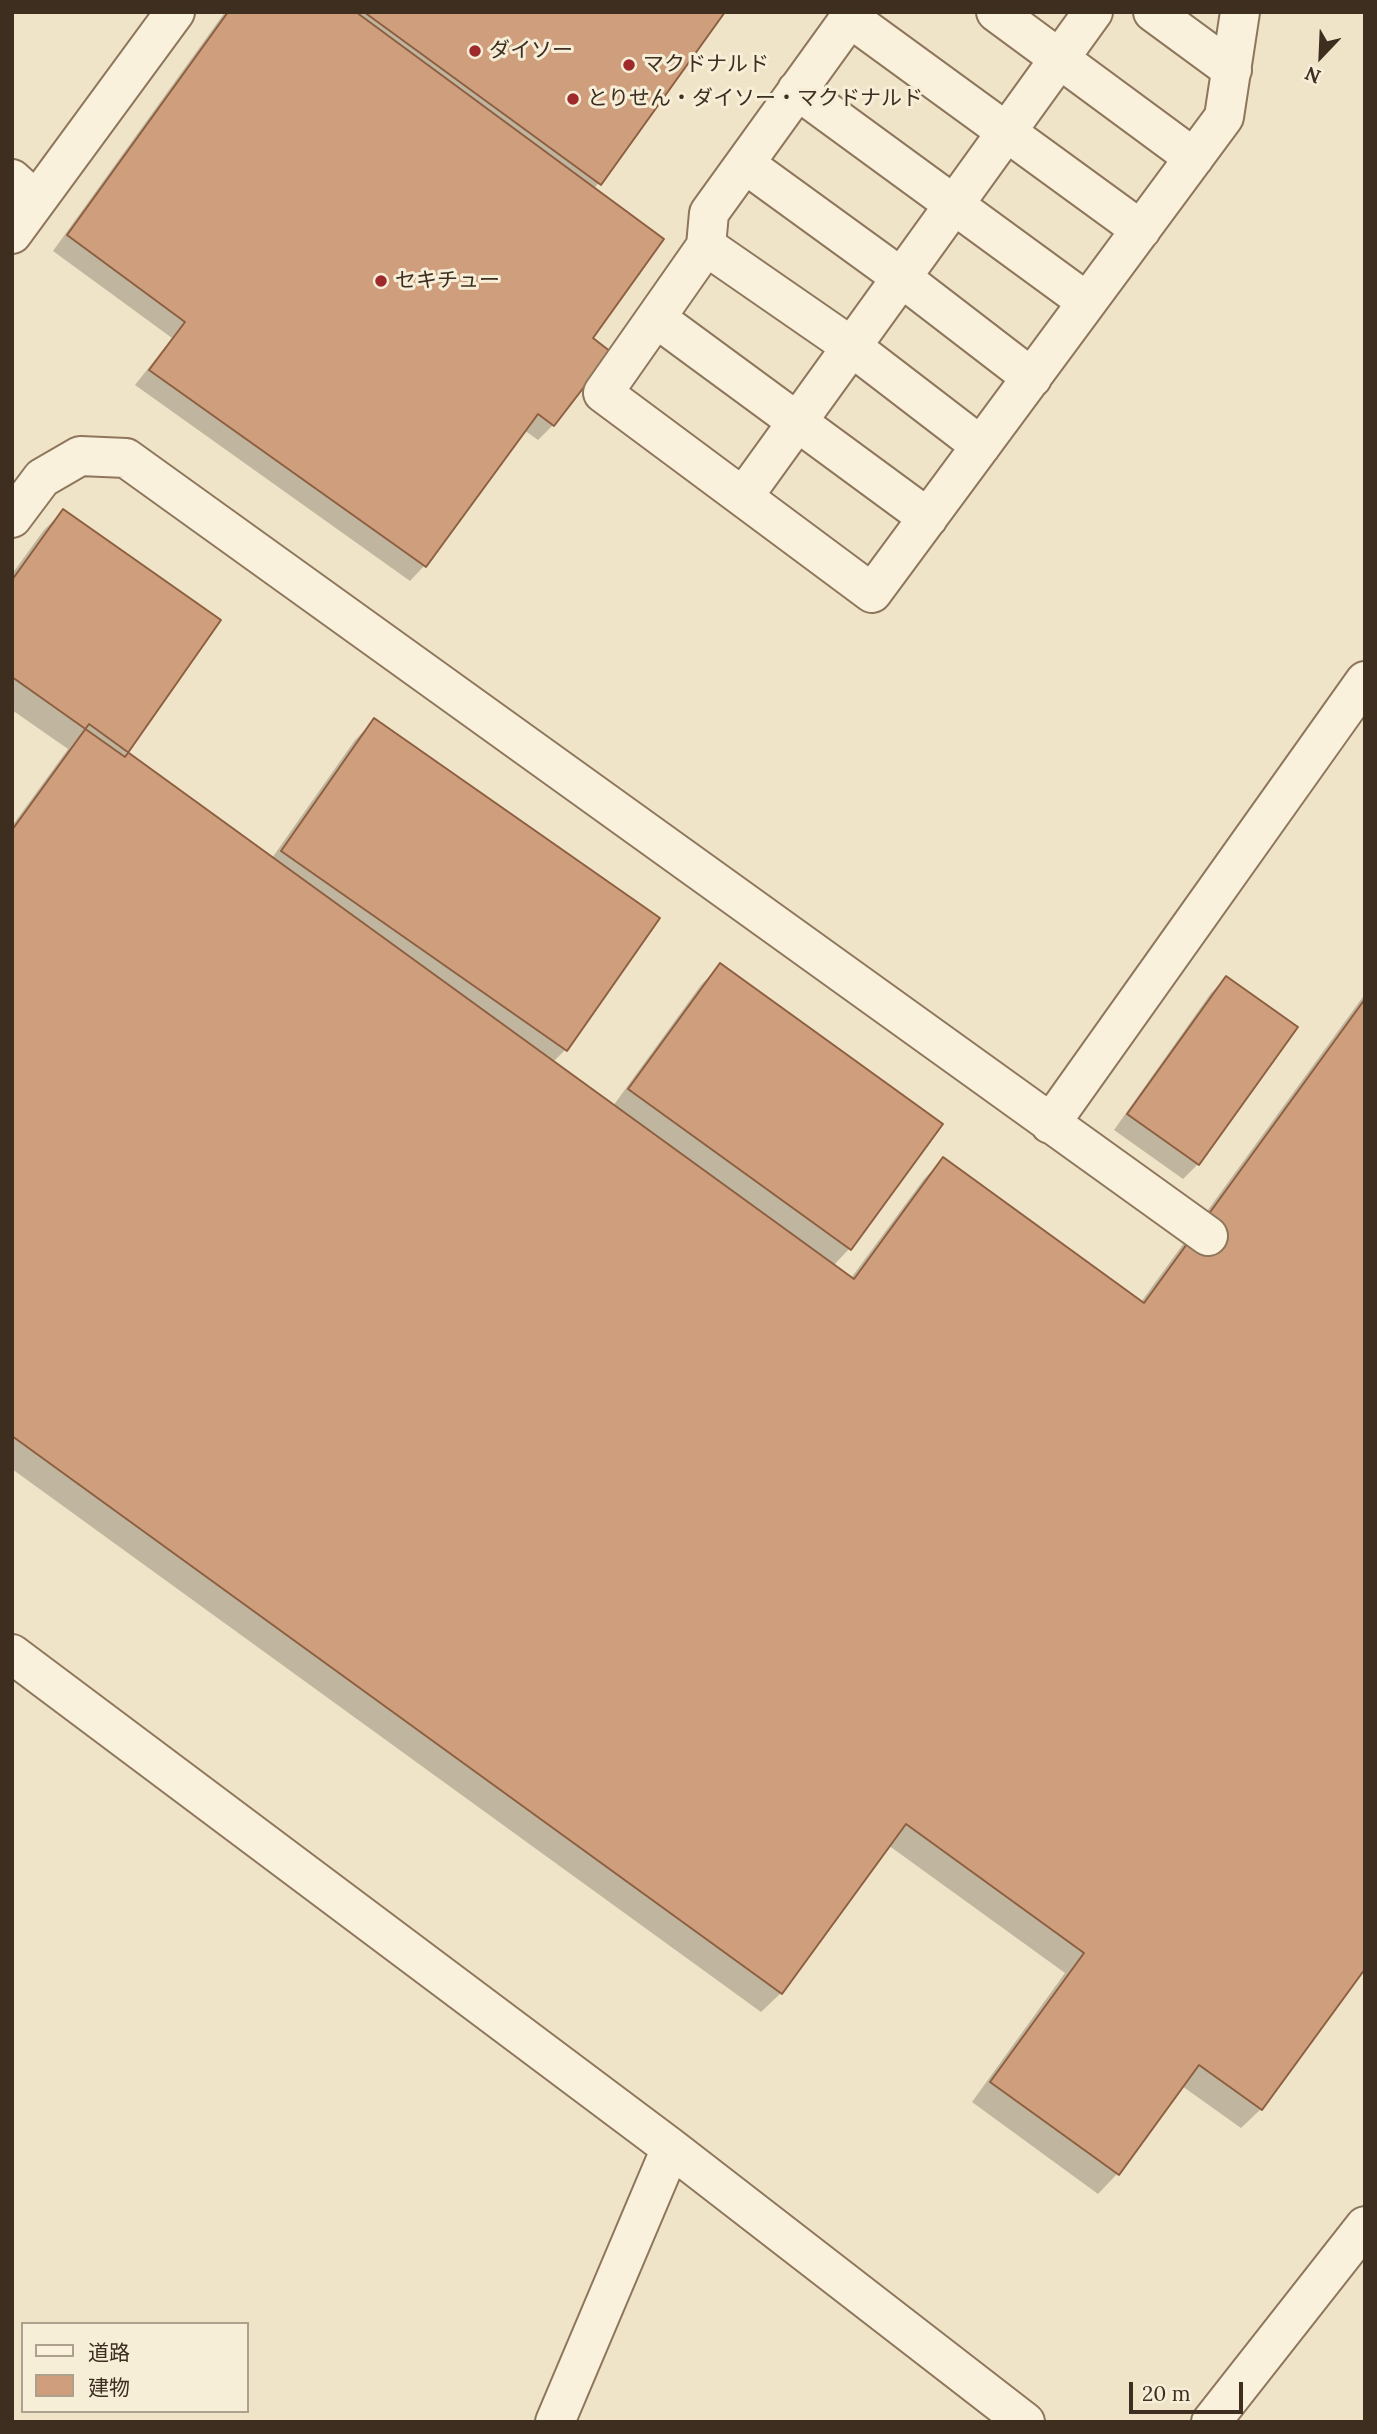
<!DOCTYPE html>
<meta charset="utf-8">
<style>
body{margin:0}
#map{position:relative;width:1377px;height:2434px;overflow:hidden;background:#f0e4c8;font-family:Lora,"Noto Sans JP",serif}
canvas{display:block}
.frame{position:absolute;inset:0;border:14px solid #3d2e20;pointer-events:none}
.legend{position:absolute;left:21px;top:2322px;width:228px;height:91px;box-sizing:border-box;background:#f7eed8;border:2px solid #ada18e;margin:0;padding:9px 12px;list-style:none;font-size:21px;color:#3d2e20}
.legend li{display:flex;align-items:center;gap:14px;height:35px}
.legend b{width:35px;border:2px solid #ada18e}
.north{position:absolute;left:1286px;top:21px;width:70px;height:70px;-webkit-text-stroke:5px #f7eed8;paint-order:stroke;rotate:203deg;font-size:19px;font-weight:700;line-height:28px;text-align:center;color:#3d2e20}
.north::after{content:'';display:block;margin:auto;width:24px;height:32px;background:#3d2e20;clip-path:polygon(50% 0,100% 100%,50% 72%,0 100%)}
.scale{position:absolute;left:1129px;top:2382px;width:114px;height:32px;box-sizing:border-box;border:4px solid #3d2e20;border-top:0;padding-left:9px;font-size:21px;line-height:24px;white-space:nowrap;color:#3d2e20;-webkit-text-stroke:5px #f7eed8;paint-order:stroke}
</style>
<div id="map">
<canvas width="1377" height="2434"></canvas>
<div class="frame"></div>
<ul class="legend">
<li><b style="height:9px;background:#faf1dc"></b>道路</li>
<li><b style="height:19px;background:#cf9f7d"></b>建物</li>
</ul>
<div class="north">N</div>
<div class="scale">20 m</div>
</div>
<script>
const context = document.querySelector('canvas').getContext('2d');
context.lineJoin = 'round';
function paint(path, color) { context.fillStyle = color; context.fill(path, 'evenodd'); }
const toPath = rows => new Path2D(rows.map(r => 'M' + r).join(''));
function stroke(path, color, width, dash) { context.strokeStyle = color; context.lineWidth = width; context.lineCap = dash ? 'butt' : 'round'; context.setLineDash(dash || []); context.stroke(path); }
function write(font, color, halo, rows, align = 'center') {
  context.font = font + ' Lora,"Noto Sans JP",serif'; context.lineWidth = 6; context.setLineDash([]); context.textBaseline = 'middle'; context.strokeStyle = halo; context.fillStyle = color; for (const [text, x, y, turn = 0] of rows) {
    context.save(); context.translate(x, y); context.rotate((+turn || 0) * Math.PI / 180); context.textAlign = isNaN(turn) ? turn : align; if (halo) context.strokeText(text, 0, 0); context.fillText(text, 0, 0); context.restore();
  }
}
const shadow = toPath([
 [225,12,723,12,594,189,591,338,553,425,538,440,524,430,424,566,410,581,135,385,172,338,53,251],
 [63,511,126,753,272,858,355,740,374,721,565,1050,553,1062,613,1106,701,985,720,965,940,1125,849,1249,833,1266,851,1278,924,1179,943,1159,1141,1302,1365,994,1365,1966,1261,2109,1241,2128,1182,2086,1117,2174,1098,2194,972,2102,1065,1973,888,1845,781,1993,761,2012,12,1469,12,826,68,749,12,710,12,574,44,530],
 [1226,978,1198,1164,1183,1179,1114,1130,1211,993]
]);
const building = toPath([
 [228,12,356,12,664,239,593,338,611,352,554,426,538,414,426,567,149,370,185,322,67,235,228,12],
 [364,12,725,12,601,185,364,12],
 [63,509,221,620,125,757,12,677,12,580,63,509],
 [374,718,660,918,567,1051,281,851,374,718],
 [89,724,854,1279,943,1157,1144,1303,1365,999,1365,1969,1262,2110,1199,2065,1119,2175,990,2082,1084,1953,906,1824,782,1994,12,1436,12,830,89,724],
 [720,963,943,1124,851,1250,628,1089,720,963],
 [1226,976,1298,1027,1199,1165,1127,1114,1226,976]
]);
const minor = toPath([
 [854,12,709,213,706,246,603,393,872,593,1224,117,1240,12],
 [996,12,1194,158],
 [1153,12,1232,70],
 [850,18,1141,230],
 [797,90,1087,302],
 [745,164,902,278,1032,378],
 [12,179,36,201],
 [12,234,175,12],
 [706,246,852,347,981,446],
 [656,318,928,518],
 [743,497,1093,12],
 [12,518,42,478,80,456,126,458,1208,1236],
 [1050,1124,1365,681],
 [12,1654,671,2148,1025,2422],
 [555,2422,671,2148],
 [1211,2422,1365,2226]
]);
const markers = [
 [475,51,7,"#9e2a2b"],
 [629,65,7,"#9e2a2b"],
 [573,99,7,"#9e2a2b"],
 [381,281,7,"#9e2a2b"]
];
const poiNames = [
 ["ダイソー",489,51],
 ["マクドナルド",643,65],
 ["とりせん・ダイソー・マクドナルド",587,99],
 ["セキチュー",395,281]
];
paint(shadow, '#0003');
paint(building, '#cf9f7d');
stroke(building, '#8d5f41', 2);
stroke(minor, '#8d765c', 42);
stroke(minor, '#faf1dc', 38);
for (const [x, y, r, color] of markers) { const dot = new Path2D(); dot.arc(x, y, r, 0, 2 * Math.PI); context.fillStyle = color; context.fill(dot); stroke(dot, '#f7eed8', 2.5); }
write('21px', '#3d2e20', '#f7eed8', poiNames, 'left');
</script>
